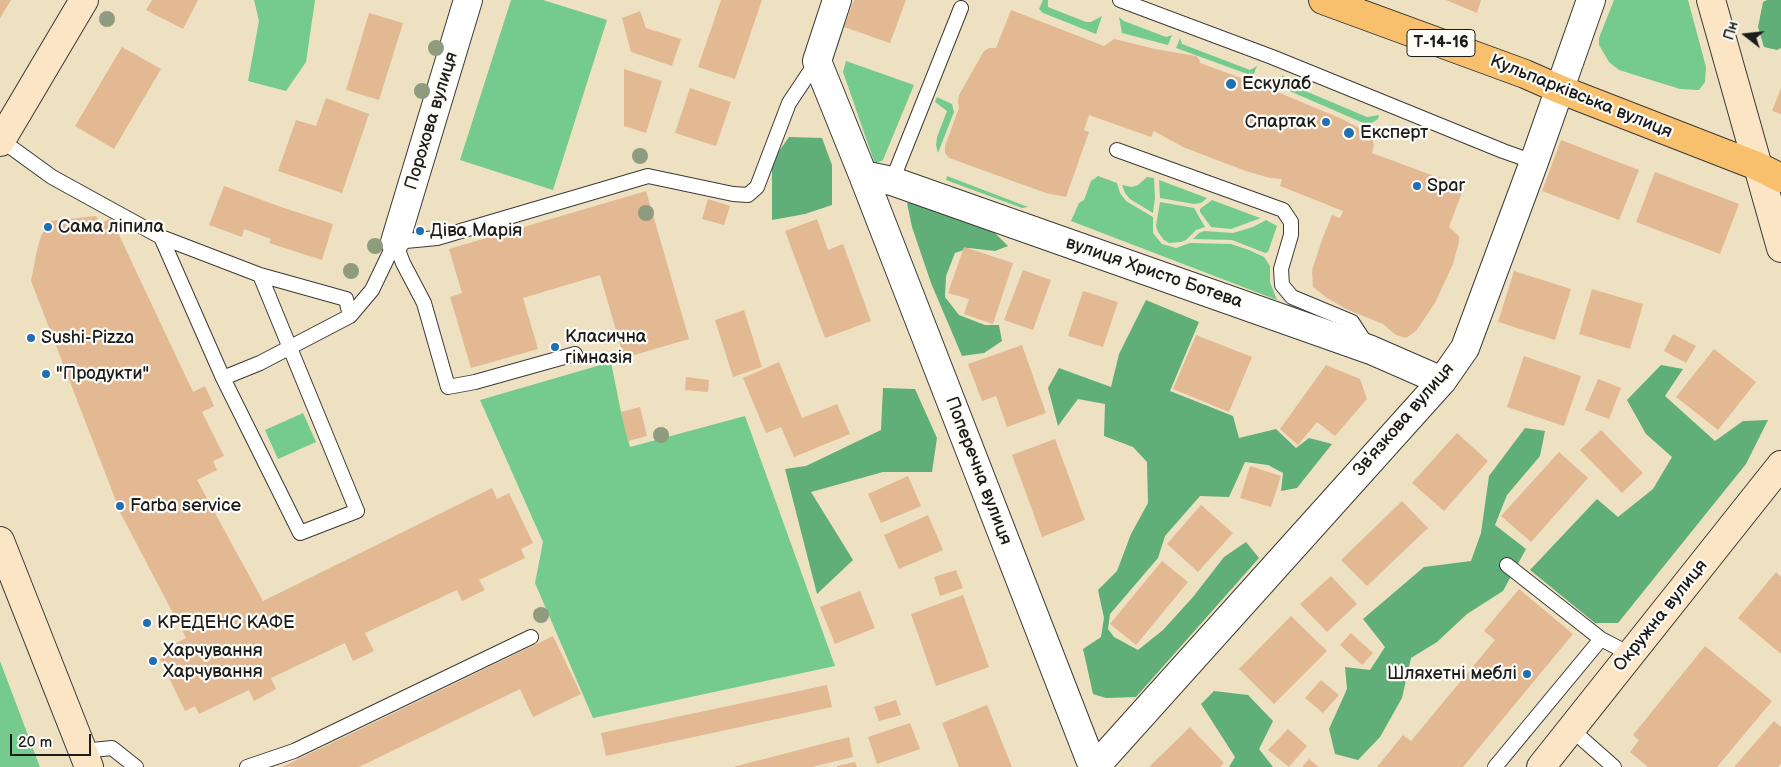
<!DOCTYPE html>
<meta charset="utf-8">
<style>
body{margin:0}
#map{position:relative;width:1781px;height:767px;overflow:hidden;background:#ede1c1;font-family:"Balsamiq Sans",sans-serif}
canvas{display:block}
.north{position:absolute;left:1721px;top:10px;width:50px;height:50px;-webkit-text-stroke:4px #fdfcf7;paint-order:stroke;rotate:286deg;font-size:14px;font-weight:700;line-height:20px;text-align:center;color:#1c1c1c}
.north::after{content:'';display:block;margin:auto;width:18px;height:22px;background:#1c1c1c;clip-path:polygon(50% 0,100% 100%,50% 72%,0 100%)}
.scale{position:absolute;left:10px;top:734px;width:81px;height:22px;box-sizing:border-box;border:2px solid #1c1c1c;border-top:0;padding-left:6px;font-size:15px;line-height:18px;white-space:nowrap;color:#1c1c1c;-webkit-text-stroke:4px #fdfcf7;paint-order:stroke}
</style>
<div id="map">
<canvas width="1781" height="767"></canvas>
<div class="north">Пн</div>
<div class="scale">20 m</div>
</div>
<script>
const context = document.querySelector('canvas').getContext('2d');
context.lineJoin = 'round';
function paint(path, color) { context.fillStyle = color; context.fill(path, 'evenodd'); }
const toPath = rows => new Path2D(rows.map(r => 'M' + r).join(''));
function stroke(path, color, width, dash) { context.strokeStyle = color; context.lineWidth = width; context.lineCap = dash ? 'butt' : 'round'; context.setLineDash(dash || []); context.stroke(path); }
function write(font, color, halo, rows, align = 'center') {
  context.font = font + ' "Balsamiq Sans",sans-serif'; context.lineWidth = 4.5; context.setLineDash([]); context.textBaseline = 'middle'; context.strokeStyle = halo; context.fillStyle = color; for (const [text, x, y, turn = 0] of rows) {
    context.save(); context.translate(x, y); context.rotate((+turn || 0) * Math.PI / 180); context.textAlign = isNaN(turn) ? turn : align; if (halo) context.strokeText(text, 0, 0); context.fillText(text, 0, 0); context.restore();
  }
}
const green = toPath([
 [254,0,315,0,306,62,286,91,248,81,259,21],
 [511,0,543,0,607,20,553,190,460,160],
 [1043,0,1048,0,1048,7,1086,22,1091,22,1102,16,1096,34,1043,13,1039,9],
 [1614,0,1688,0,1706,67,1705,82,1699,90,1680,89,1619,70,1609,62,1599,45,1599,38],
 [1119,17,1124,21,1166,37,1172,35,1168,45,1122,33],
 [1180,38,1182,44,1250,70,1257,66,1253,76,1176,48],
 [846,61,914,85,883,160,875,164,843,72],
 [1283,74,1284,82,1367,117,1379,115,1378,119,1368,125,1278,86],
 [937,97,952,104,954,112,938,153,936,145,937,137,947,111,935,102],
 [947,176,1028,207,1022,208,946,180],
 [1098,176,1117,183,1120,193,1126,201,1153,217,1153,233,1162,244,1176,248,1190,243,1231,244,1249,250,1264,257,1270,266,1270,282,1277,300,1071,221,1079,203,1084,200,1091,181],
 [1147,177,1154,178,1155,198,1153,213,1130,199,1125,193,1122,185,1132,187,1138,185],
 [1159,180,1207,198,1201,203,1194,204,1160,198],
 [1212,200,1260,218,1261,218,1231,229,1211,227,1200,212,1200,209],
 [1160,202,1194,208,1205,227,1196,230,1186,240,1181,242,1169,243,1164,240,1158,232,1156,226],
 [1266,220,1277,226,1268,252,1265,253,1232,240,1193,239,1199,233,1204,231,1233,233,1253,227],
 [611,362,621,412,630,447,745,416,835,666,593,718,535,583,543,542,480,400],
 [303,413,316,442,278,459,265,430],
 [0,661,40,767,0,767]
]);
const forest = toPath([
 [1767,0,1781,0,1781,48,1777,50,1764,47,1758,27,1763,2],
 [789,137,822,138,832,165,832,205,805,214,772,220,772,161],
 [929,201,993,231,1008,246,995,251,969,248,955,253,946,276,945,297,959,315,985,325,999,325,1002,341,984,353,962,356,931,283,912,227,907,203],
 [1146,300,1199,322,1170,391,1233,416,1239,438,1276,429,1296,448,1309,438,1332,444,1297,488,1281,491,1283,473,1268,465,1245,462,1229,497,1200,496,1165,536,1158,558,1110,614,1108,629,1114,637,1138,650,1163,630,1193,597,1224,557,1246,542,1259,558,1136,697,1106,698,1093,694,1083,649,1101,637,1104,618,1098,590,1117,571,1131,534,1148,503,1147,462,1133,447,1104,436,1105,404,1078,399,1058,426,1048,388,1059,368,1111,387,1119,354],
 [1661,365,1683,369,1665,396,1715,441,1743,421,1768,420,1746,464,1618,623,1595,623,1530,570,1597,499,1618,517,1653,489,1672,457,1646,434,1627,400],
 [883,388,915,389,937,438,932,472,883,472,811,492,853,560,817,594,785,469,806,466,881,430],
 [1525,428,1545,431,1540,456,1507,495,1495,525,1526,549,1503,591,1467,614,1437,642,1411,658,1402,698,1380,737,1358,760,1335,754,1329,729,1347,689,1345,667,1370,670,1385,647,1363,619,1424,567,1471,561,1481,533,1489,476],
 [1214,691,1248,695,1273,721,1259,749,1273,767,1229,767,1235,757,1201,704]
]);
const building = toPath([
 [0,0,11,0,0,18],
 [152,0,198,0,183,29,146,10],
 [721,0,762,0,735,79,698,67],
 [854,0,906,0,890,43,844,27],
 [1446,0,1481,0,1477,13],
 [1011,10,1104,46,1114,39,1119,40,1155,49,1196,56,1199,59,1200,63,1263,86,1342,119,1365,131,1372,139,1374,145,1372,153,1464,187,1449,227,1459,236,1459,242,1453,264,1435,303,1416,331,1406,338,1396,335,1383,324,1346,309,1327,298,1313,287,1312,270,1323,237,1332,215,1340,218,1343,211,1280,186,1282,179,1270,178,1246,171,1214,159,1183,147,1154,131,1151,137,1089,115,1084,130,1089,132,1066,197,1046,193,949,158,945,153,945,146,959,108,958,102,959,95,984,51,989,48,996,48],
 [640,11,646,28,681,39,672,66,631,52,622,18],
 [369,13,403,23,379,100,346,90],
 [122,47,161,69,114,149,75,126],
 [624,69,662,81,646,133,624,126],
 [690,88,731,102,716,146,675,133],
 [1781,88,1781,114,1772,111],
 [326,98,369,114,342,193,278,171,296,120,316,126],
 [1561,140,1639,170,1619,220,1542,191],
 [1655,172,1739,204,1720,254,1636,222],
 [224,186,281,207,333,224,322,260,269,243,271,239,244,229,242,237,209,225],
 [646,191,689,339,624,358,600,275,523,298,538,349,471,368,450,297,462,293,449,249],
 [708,199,730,206,724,225,702,219],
 [96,216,100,224,111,218,193,392,205,386,214,406,202,412,224,456,213,461,217,470,197,480,263,601,492,488,497,499,509,493,533,543,521,549,525,558,479,580,485,590,462,601,457,590,365,633,374,651,353,661,345,643,271,678,276,689,254,701,249,690,199,714,195,706,185,711,160,659,169,654,167,648,186,638,121,514,31,281,37,250,41,236,50,221],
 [817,219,828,250,843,244,871,321,825,338,785,231],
 [964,247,1013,263,993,324,964,314,969,299,948,293],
 [1023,270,1051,280,1033,330,1004,320],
 [1514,271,1571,289,1555,340,1498,322],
 [1592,289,1643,304,1630,349,1579,334],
 [1083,291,1118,302,1103,347,1068,336],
 [744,310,762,367,733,377,715,320],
 [1673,334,1696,346,1686,363,1664,351],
 [1196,335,1252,357,1229,412,1173,389],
 [1022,345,1046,413,1007,427,996,396,982,401,968,364],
 [1714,349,1756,382,1718,430,1676,397],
 [1524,356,1581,376,1564,426,1507,407],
 [779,362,802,418,837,404,850,434,794,457,781,427,766,433,743,378],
 [1326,365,1360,379,1367,399,1335,436,1317,422,1298,445,1280,429],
 [686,377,709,380,708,392,685,390],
 [1598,379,1621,388,1609,419,1585,410],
 [640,407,647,436,628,441,621,412],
 [1601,430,1643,473,1622,493,1580,450],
 [1457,433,1488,461,1444,511,1412,483],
 [1055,439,1085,520,1042,537,1012,455],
 [1559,452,1588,478,1531,542,1501,516],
 [1250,466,1281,476,1271,507,1240,498],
 [908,476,921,506,881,523,868,494],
 [1402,501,1428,528,1367,586,1341,560],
 [1201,505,1233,533,1198,572,1167,544],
 [928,515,943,550,899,569,884,535],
 [1162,561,1188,582,1136,645,1110,624],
 [956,570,963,588,940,596,934,577],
 [1776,572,1781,577,1781,654,1738,618],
 [1331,576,1357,604,1327,632,1300,604],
 [1519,589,1573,634,1463,767,1377,767,1403,735,1411,741,1495,640,1484,631],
 [860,591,875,628,835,644,820,607],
 [963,595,989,667,936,686,911,614],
 [1291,616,1327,651,1274,704,1239,669],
 [1351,633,1373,653,1362,665,1340,645],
 [553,636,581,694,533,717,520,689,359,767,282,767],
 [1705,646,1772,701,1717,767,1648,767,1630,752,1639,740,1633,735],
 [1321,680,1339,695,1323,713,1305,698],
 [827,685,832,707,606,756,601,733],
 [896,700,901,715,879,721,874,707],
 [987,705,1012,767,959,767,942,723],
 [1774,721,1781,727,1781,764,1778,767,1734,767],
 [910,723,920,749,877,764,868,737],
 [1190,727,1224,763,1220,767,1149,767],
 [1288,729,1307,746,1289,767,1268,750],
 [849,737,853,757,812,767,733,767],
 [1309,759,1319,767,1302,767],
 [855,762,857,767,837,767,837,766]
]);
const lane = toPath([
 [1120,0,1272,57,1503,151,1534,162],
 [1,140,52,177,161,237,223,378,300,533,357,511,260,275],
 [1117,150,1283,210,1291,222,1291,235,1281,269,1282,285,1292,297,1352,322,1369,348],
 [892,181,961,8],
 [161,237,260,275,346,299,350,316],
 [395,242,437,238,648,176,733,194,748,195,757,187,789,103,817,61],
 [395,242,403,263,424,303,448,387,475,382,575,354],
 [223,378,260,363,350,316,372,290,395,242],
 [1507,565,1601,639,1630,654],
 [1571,729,1614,767],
 [83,751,112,748,136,767],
 [247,767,294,751,531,637],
 [1495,767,1601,639]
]);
const street = toPath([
 [837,0,817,61,863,175,1093,767],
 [863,175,892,181,1371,350,1442,381],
 [395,242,468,0],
 [1095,767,1442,381,1465,348,1534,162,1591,0]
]);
const secondary = toPath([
 [1711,0,1781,248],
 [0,142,84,0],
 [0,541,89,767],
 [1541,767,1781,465]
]);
const primary = toPath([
 [1323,0,1525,74,1559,89,1757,166,1781,178]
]);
const trees = [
 [107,19],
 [436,48],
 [422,91],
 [640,156],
 [646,213],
 [375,246],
 [351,271],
 [661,435],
 [541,615]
];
const markers = [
 [1231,84,6,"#1f6fb2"],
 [1326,122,5,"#1f6fb2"],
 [1349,133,6,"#1f6fb2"],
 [1417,186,5,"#1f6fb2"],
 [48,227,5,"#1f6fb2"],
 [420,231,5,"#1f6fb2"],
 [31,338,5,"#1f6fb2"],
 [555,347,5,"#1f6fb2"],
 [46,374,5,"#1f6fb2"],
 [120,506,5,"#1f6fb2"],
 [147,623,5,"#1f6fb2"],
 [153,661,5,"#1f6fb2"],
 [1527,674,5,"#1f6fb2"]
];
const shields = [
 [1441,43,68]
];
const shieldNames = [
 ["Т-14-16",1441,43]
];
const poiNames = [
 ["Ескулаб",1242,84],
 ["Спартак",1316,122,"right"],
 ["Експерт",1360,133],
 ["Spar",1427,186],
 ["Сама ліпила",58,227],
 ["Діва Марія",430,231],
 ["Класична",565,337],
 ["гімназія",565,358],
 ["Sushi-Pizza",41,338],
 ["\"Продукти\"",56,374],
 ["Farba service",130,506],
 ["КРЕДЕНС КАФЕ",157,623],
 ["Харчування",163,651],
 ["Харчування",163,672],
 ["Шляхетні меблі",1517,674,"right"]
];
const streetNames = [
 ["Кульпарківська вулиця",1581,97,22],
 ["Порохова вулиця",432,121,-73],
 ["вулиця Христо Ботева",1154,273,19],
 ["Звʼязкова вулиця",1404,420,-49],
 ["Поперечна вулиця",978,471,69],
 ["Окружна вулиця",1661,616,-51]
];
paint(green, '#75ca8d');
paint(forest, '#60ae78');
paint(building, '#e3b993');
stroke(lane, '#3b3a35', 16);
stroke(street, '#3b3a35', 30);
stroke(secondary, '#3b3a35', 30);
stroke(primary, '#3b3a35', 30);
stroke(lane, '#fff', 14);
stroke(street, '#fff', 28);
stroke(secondary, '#fce5c4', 28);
stroke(primary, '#f8bf6c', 28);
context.fillStyle = '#8e9b7f';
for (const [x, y] of trees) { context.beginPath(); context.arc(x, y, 8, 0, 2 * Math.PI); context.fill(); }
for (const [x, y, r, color] of markers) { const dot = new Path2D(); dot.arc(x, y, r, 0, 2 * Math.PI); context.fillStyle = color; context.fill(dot); stroke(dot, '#fdfcf7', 2); }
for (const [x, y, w] of shields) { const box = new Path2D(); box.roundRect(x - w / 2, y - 13.5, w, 27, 4); context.fillStyle = '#fdfcf7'; context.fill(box); stroke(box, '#1c1c1c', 1); }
write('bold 16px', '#1c1c1c', null, shieldNames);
write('18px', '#1c1c1c', '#fdfcf7', poiNames, 'left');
write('18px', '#1c1c1c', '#fdfcf7', streetNames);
</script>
